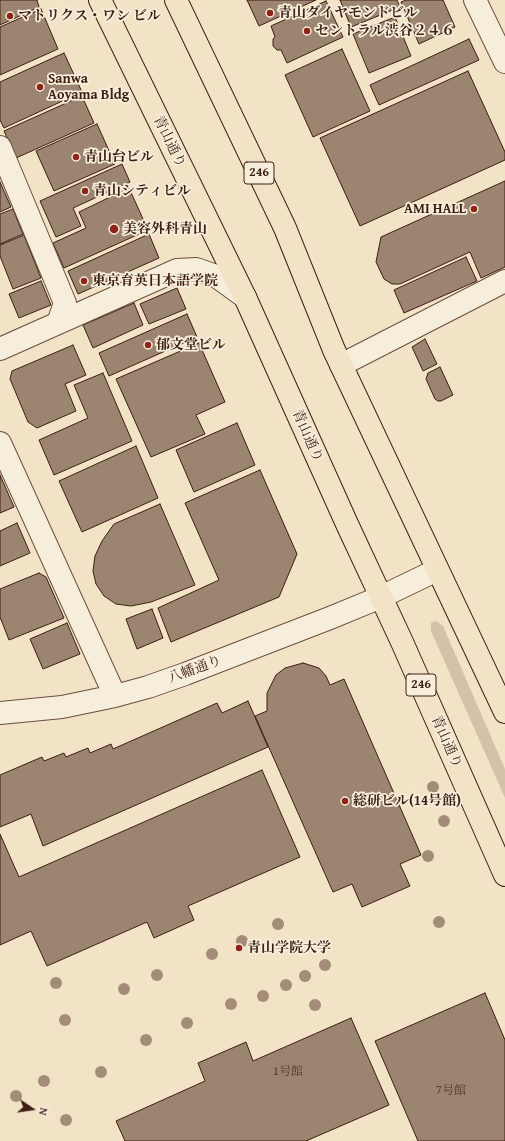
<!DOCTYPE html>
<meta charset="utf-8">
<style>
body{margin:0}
#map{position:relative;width:505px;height:1141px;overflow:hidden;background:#f2e3c7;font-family:"Gentium Book Plus",serif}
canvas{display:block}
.north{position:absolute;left:12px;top:1089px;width:40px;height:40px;-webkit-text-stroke:3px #f7eddb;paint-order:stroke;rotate:103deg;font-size:11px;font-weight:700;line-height:16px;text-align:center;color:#3d1e11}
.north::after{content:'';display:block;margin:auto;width:14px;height:18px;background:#3d1e11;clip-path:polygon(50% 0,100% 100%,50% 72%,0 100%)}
</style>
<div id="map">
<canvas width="505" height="1141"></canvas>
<div class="north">N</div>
</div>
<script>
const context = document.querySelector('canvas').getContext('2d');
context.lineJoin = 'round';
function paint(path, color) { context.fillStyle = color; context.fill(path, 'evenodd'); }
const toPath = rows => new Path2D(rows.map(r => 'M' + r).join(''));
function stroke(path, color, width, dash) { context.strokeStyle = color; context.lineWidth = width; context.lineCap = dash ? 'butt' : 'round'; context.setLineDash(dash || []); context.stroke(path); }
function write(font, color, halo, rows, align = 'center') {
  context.font = font + ' "Gentium Book Plus","Noto Serif JP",serif'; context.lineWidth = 3.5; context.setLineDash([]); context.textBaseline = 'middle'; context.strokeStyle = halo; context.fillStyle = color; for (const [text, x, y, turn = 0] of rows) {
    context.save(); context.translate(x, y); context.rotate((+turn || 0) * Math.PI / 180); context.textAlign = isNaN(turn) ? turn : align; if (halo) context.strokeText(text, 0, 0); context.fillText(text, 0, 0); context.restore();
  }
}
const green = toPath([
 [436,621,443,626,505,769,505,798,431,631,431,623]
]);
const building = toPath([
 [0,0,37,0,39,7,0,25,0,0],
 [247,0,316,0,259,26,247,0],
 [340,0,397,0,400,7,351,27,340,0],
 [406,0,443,0,455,27,419,44,401,2,406,0],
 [326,1,343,37,287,63,281,50,277,50,273,46,273,39,275,37,271,26,326,1],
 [41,9,58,49,0,75,0,27,41,9],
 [395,17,411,56,369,73,353,34,395,17],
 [469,39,479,60,379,105,370,85,469,39],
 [342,49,370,111,313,137,285,75,342,49],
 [64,53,82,92,4,128,0,120,0,82,64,53],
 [468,71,505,152,505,160,360,226,320,138,468,71],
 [82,96,94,123,16,158,4,131,82,96],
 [97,124,115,164,54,191,36,151,97,124],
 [122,164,130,182,73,208,81,226,56,237,40,201,122,164],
 [505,181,505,267,481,278,470,252,400,284,392,284,384,279,376,262,381,237,505,181],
 [0,182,11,207,0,212,0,182],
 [129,188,148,230,64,268,53,243,86,228,79,212,129,188],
 [13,209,23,234,0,244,0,214,13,209],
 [149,234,159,258,78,294,68,271,149,234],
 [24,235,41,278,13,289,0,256,0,245,24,235],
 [466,257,477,281,404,313,394,290,466,257],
 [41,281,51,305,19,318,9,294,41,281],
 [177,288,186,309,149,324,140,304,177,288],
 [134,303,143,325,93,348,83,325,134,303],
 [187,314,197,337,109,376,99,353,187,314],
 [425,339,437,364,423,371,412,347,425,339],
 [199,343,225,402,196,415,205,434,151,457,116,379,199,343],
 [73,345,86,375,65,384,76,411,37,428,28,422,10,379,12,371,73,345],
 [440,367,453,395,441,401,438,401,435,399,426,379,428,373,440,367],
 [103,373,132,441,54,475,39,440,88,418,74,385,103,373],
 [237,423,255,465,194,492,176,450,237,423],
 [136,446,158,498,82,532,59,481,136,446],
 [260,470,297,554,279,597,171,642,158,608,219,580,185,503,260,470],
 [0,475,14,507,0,513,0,475],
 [160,504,195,585,151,602,131,606,116,604,104,596,96,584,93,571,95,556,102,541,114,524,160,504],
 [17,523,30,553,0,566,0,531,17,523],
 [39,573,46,577,64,618,9,640,0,617,0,589,39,573],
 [152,609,163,638,137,649,126,619,152,609],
 [67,623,80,654,43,669,30,639,67,623],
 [303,663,319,668,326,676,330,685,344,679,421,855,400,864,410,886,362,907,352,884,333,892,255,716,267,711,267,693,276,675,285,668,303,663],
 [248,701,268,747,43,846,31,814,0,827,0,775,42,757,44,761,64,753,66,757,88,748,90,753,111,744,113,749,217,703,222,713,248,701],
 [262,770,300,857,188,906,194,920,154,938,147,922,47,966,31,931,0,945,0,834,19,877,262,770],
 [485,993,505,1040,505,1141,418,1141,375,1041,485,993],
 [351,1018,389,1105,306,1141,125,1141,116,1121,205,1081,198,1063,246,1042,253,1061,351,1018]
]);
const minor = toPath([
 [475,0,505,62],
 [0,147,65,303,58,323],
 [0,349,177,270,196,269,216,276,245,297],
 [341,365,505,281],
 [0,443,115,696],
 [0,713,62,707,115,696,148,687,185,674,330,618,381,597,437,570]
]);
const highway = toPath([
 [100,0,245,297,347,524,402,642,505,875],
 [176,0,285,228,334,350,505,712]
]);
const trees = [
 [433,787],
 [444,821],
 [428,856],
 [439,922],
 [278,924],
 [242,941],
 [212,954],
 [325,965],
 [157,975],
 [305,976],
 [56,983],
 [286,985],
 [124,989],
 [263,996],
 [231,1004],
 [315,1005],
 [65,1020],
 [187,1023],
 [146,1040],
 [101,1072],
 [44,1081],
 [16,1096],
 [66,1120]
];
const markers = [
 [270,13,4,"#8f2418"],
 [10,16,4,"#8f2418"],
 [307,31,4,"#8f2418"],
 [40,87,4,"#8f2418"],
 [76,157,4,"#8f2418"],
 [85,191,4,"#8f2418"],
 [474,209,4,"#8f2418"],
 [114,229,5,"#8f2418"],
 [84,281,4,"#8f2418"],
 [148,345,4,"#8f2418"],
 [345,801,4,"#8f2418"],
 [239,948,4,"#8f2418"]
];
const numberNames = [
 ["1号館",288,1072],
 ["7号館",451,1091]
];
const shields = [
 [259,173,30],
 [421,685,30]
];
const shieldNames = [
 ["246",259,173],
 ["246",421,685]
];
const poiNames = [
 ["青山ダイヤモンドビル",278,13],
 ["マトリクス・ワン ビル",18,16],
 ["セントラル渋谷２４６",315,31],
 ["Sanwa",48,79],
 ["Aoyama Bldg",48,95],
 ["青山台ビル",84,157],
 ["青山シティビル",93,191],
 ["AMI HALL",466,209,"right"],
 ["美容外科青山",123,229],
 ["東京育英日本語学院",92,281],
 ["郁文堂ビル",156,345],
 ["総研ビル(14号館)",353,801],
 ["青山学院大学",247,948]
];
const streetNames = [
 ["青山通り",169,142,64],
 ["青山通り",307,436,66],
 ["八幡通り",195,670,-20],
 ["青山通り",446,742,66]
];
paint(green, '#d3c2a8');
paint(building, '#9b8470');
stroke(building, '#3d1e11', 1);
stroke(minor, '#6a4f3e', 24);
stroke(highway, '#3d1e11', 24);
stroke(minor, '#f7eddb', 22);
stroke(highway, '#f2e3c7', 22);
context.fillStyle = '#a38d78';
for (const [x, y] of trees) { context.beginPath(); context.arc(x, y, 6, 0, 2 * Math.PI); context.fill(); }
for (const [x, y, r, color] of markers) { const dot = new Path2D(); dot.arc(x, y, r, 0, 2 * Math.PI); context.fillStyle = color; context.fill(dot); stroke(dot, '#f7eddb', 1.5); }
write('12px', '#543829', null, numberNames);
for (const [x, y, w] of shields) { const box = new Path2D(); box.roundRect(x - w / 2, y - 11, w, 22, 3); context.fillStyle = '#f7eddb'; context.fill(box); stroke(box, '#3d1e11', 1); }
write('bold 13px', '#3d1e11', null, shieldNames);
write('bold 14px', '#3d1e11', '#f7eddb', poiNames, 'left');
write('14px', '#3d1e11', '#f7eddb', streetNames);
</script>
